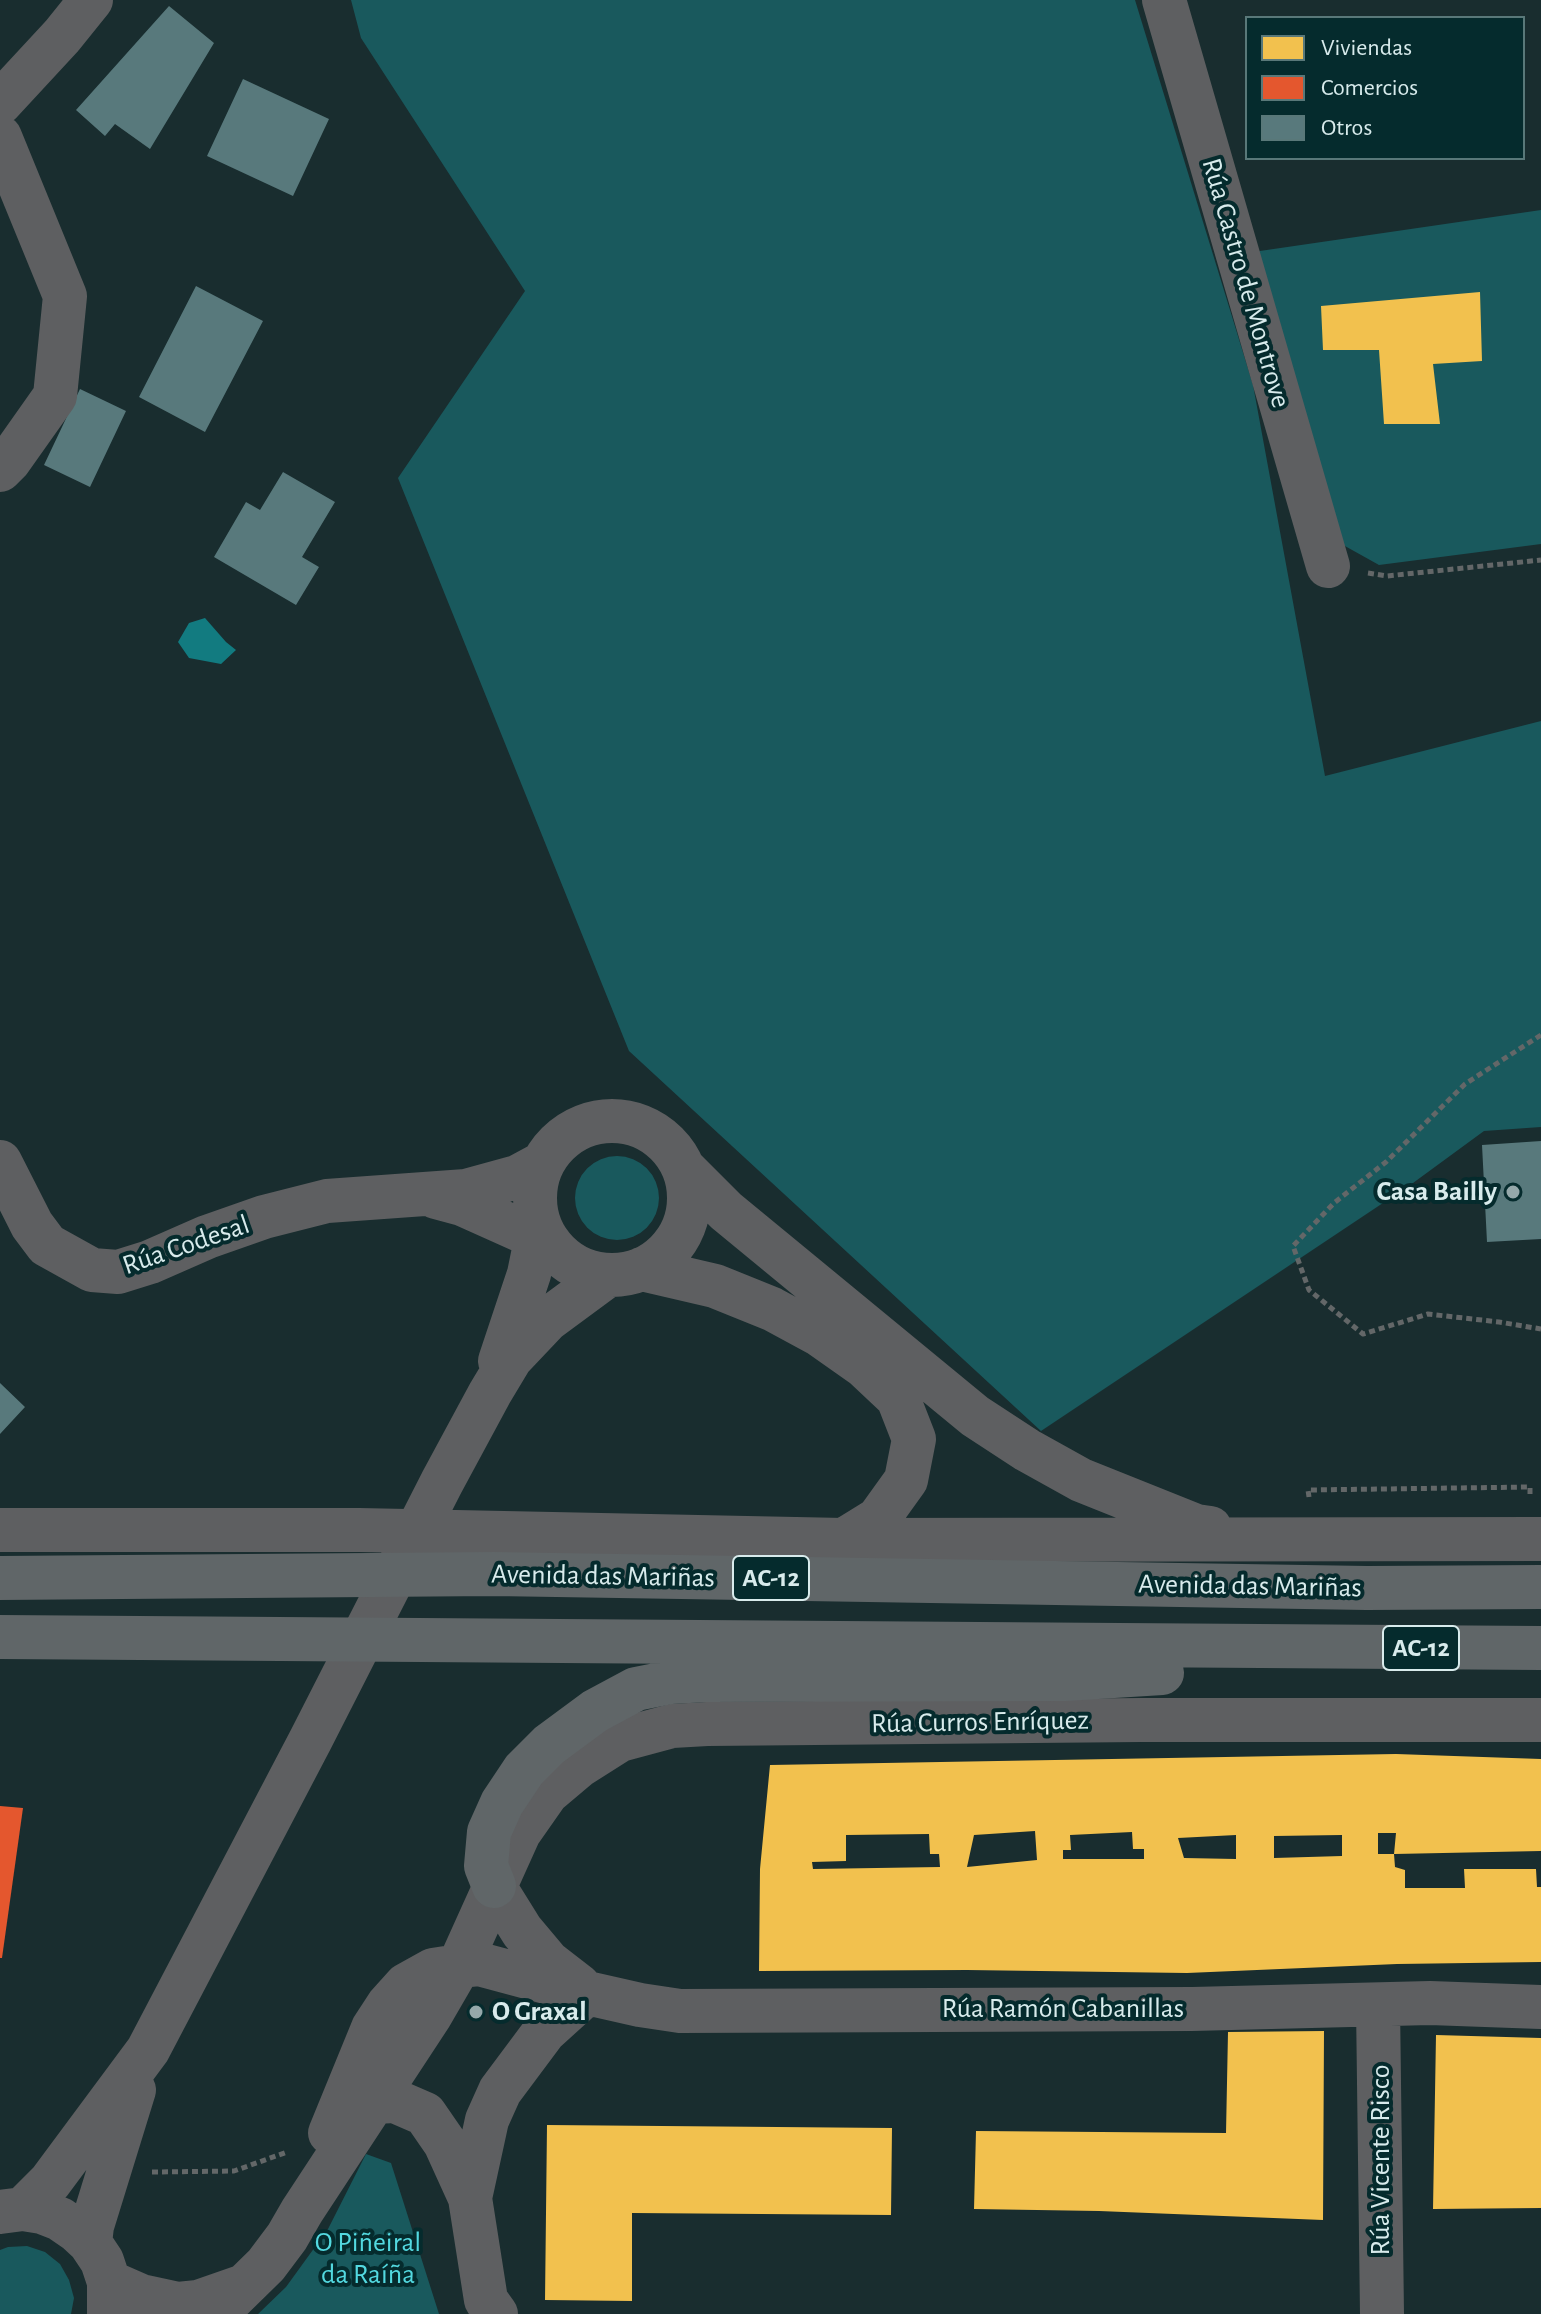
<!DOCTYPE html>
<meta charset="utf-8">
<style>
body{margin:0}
#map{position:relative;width:1541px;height:2314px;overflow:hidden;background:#192d2f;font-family:"Alegreya Sans",sans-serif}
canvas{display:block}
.legend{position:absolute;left:1245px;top:16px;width:280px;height:144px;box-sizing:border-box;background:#052b2d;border:2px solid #597879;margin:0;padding:10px 14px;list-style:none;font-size:24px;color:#d8ebec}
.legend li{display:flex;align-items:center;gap:16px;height:40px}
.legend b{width:40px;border:2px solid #597879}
</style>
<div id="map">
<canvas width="1541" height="2314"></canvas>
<ul class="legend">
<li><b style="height:22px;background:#f2c14e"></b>Viviendas</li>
<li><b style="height:22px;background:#e4572e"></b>Comercios</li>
<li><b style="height:22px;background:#58797c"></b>Otros</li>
</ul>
</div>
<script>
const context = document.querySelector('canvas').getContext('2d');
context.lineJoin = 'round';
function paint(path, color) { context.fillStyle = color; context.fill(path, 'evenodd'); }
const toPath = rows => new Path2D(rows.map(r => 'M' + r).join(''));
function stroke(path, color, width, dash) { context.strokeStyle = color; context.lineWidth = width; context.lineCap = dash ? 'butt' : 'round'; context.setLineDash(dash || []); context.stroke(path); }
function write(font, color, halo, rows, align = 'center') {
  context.font = font + ' "Alegreya Sans",sans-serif'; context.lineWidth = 8; context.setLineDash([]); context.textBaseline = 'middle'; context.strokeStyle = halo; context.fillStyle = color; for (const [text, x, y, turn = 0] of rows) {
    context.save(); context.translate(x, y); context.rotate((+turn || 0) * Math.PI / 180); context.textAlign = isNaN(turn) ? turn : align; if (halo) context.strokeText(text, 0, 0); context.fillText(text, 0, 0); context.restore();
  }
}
const green = toPath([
 [351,0,1135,0,1253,385,1325,776,1541,721,1541,1127,1484,1131,1413,1183,1041,1431,629,1051,398,478,525,291,361,38],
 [1541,210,1541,544,1379,565,1327,536,1253,252],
 '575 1198a42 42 0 1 1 84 0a42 42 0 1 1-84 0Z',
 [366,2154,391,2163,439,2314,258,2314,286,2287,328,2229],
 [27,2246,45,2252,60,2264,69,2280,74,2298,71,2314,0,2314,0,2250,8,2247]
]);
const water = toPath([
 [205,618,226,642,236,650,221,664,189,658,178,642,189,623]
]);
const homes = toPath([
 [1480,292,1482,361,1433,364,1440,424,1384,424,1379,350,1323,350,1321,306],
 [1396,1754,1541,1759,1541,1851,1394,1854,1396,1833,1378,1833,1378,1854,1394,1854,1395,1867,1405,1870,1405,1888,1465,1888,1464,1869,1536,1869,1537,1887,1541,1887,1541,1962,1397,1964,1187,1973,967,1970,759,1971,760,1869,770,1765],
 [1035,1831,1037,1860,967,1867,974,1835],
 [1132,1832,1133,1849,1144,1849,1144,1859,1063,1859,1063,1850,1071,1850,1070,1835],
 [929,1834,930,1854,939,1854,940,1867,813,1869,812,1862,846,1861,846,1835],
 [1236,1835,1236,1859,1184,1858,1178,1838],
 [1342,1835,1342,1856,1274,1858,1274,1836],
 [1324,2031,1323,2220,1099,2211,974,2209,976,2131,1226,2133,1228,2032],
 [1436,2035,1541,2038,1541,2208,1433,2209],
 [547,2125,892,2128,891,2215,632,2213,632,2301,545,2300]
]);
const shops = toPath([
 [0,1806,23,1808,2,1958,0,1958]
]);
const building = toPath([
 [169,6,214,43,150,149,115,124,105,136,76,110],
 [243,79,329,119,293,196,207,156],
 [196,286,263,321,205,432,139,397],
 [80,389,126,411,90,487,44,465],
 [283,472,335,502,302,557,319,567,296,605,214,557,246,502,260,510],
 [1541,1141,1541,1239,1487,1242,1482,1145],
 [0,1383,25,1407,0,1434]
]);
const path = toPath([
 [1368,573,1387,576,1541,560],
 [1541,1035,1465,1084,1386,1162,1334,1203,1293,1246,1309,1290,1363,1334,1428,1314,1499,1322,1541,1329],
 [1309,1497,1308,1490,1530,1487,1530,1496],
 [152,2172,234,2171,287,2152]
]);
const minor = toPath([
 [1164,0,1328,566],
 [0,103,62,36,91,0],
 [0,137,65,296,55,396,9,461,0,470],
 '535 1198a77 77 0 1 1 154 0a77 77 0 1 1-154 0Z',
 [0,1162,32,1225,47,1245,92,1270,118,1272,150,1262,207,1237,264,1217,327,1201,466,1191,517,1177,543,1163],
 [684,1169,726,1211,975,1416,1027,1450,1081,1480,1196,1526,1210,1528],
 [436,1197,462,1204,549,1243],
 [642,1269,715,1286,772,1309,820,1335,864,1366,898,1398,914,1439,906,1480,878,1519,844,1540],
 [500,1361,529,1274,539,1225],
 [0,1530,359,1530,844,1540,1541,1539],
 [494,1886,522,1931,548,1962,579,1986],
 [1378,2005,1382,2314],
 [374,2102,395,2101,425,2114,445,2143,470,2198,486,2300,496,2314],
 [330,2133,373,2028,388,2005,406,1985,433,1970,459,1966,479,1964,587,1993,640,2005,680,2011,1192,2009,1430,2003,1541,2007],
 [470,2198,487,2120,500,2091,544,2032,587,1993],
 [23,2209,50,2182,148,2050,311,1739,442,1482,490,1393,511,1358,547,1320,608,1275],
 [0,2212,23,2209,42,2212,60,2219,76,2230,90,2243,102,2261,109,2282,109,2314],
 [90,2243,92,2226,134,2090],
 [109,2282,141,2296,178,2304,198,2302,244,2286],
 [216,2314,266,2265,287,2237,302,2211,430,2016,459,1966,519,1833,547,1793,579,1766,620,1740,672,1726,707,1724,1141,1720,1541,1720]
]);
const highway = toPath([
 [0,1578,494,1574,1367,1588,1541,1587],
 [0,1637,1541,1648],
 [494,1886,486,1866,489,1832,502,1803,524,1770,549,1745,595,1711,636,1689,671,1682,707,1680,1065,1679,1162,1673]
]);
const markers = [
 [1513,1192,8,"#95a8aa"],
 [476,2012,8,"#95a8aa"]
];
const shields = [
 [771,1578,76],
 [1421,1648,76]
];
const shieldNames = [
 ["AC-12",771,1578],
 ["AC-12",1421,1648]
];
const streetNames = [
 ["Rúa Castro de Montrove",1246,283,74],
 ["Rúa Codesal",186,1245,-19],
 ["Avenida das Mariñas",603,1576,1],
 ["Avenida das Mariñas",1250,1586,1],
 ["Rúa Curros Enríquez",980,1722,-1],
 ["Rúa Ramón Cabanillas",1063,2009],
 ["Rúa Vicente Risco",1381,2160,-90]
];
const poiNames = [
 ["Casa Bailly",1497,1192],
 ["O Graxal",492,2012,"left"]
];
const parkNames = [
 ["O Piñeiral",368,2243],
 ["da Raíña",368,2275]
];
paint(green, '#19595d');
paint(water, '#127b80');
paint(homes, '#f2c14e');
paint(shops, '#e4572e');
paint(building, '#58797c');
stroke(path, '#636768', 5, [6, 4]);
stroke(minor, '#5e5f61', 44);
stroke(highway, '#606668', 44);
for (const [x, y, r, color] of markers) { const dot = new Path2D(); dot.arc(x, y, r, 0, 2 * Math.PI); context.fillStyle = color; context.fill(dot); stroke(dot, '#052b2d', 3); }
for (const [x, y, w] of shields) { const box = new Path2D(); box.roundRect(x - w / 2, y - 22, w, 44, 6); context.fillStyle = '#052b2d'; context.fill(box); stroke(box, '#d8ebec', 2); }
write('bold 26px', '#d8ebec', null, shieldNames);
write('28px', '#d8ebec', '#052b2d', streetNames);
write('bold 28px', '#d8ebec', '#052b2d', poiNames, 'right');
write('28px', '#53d9e0', '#052b2d', parkNames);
</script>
